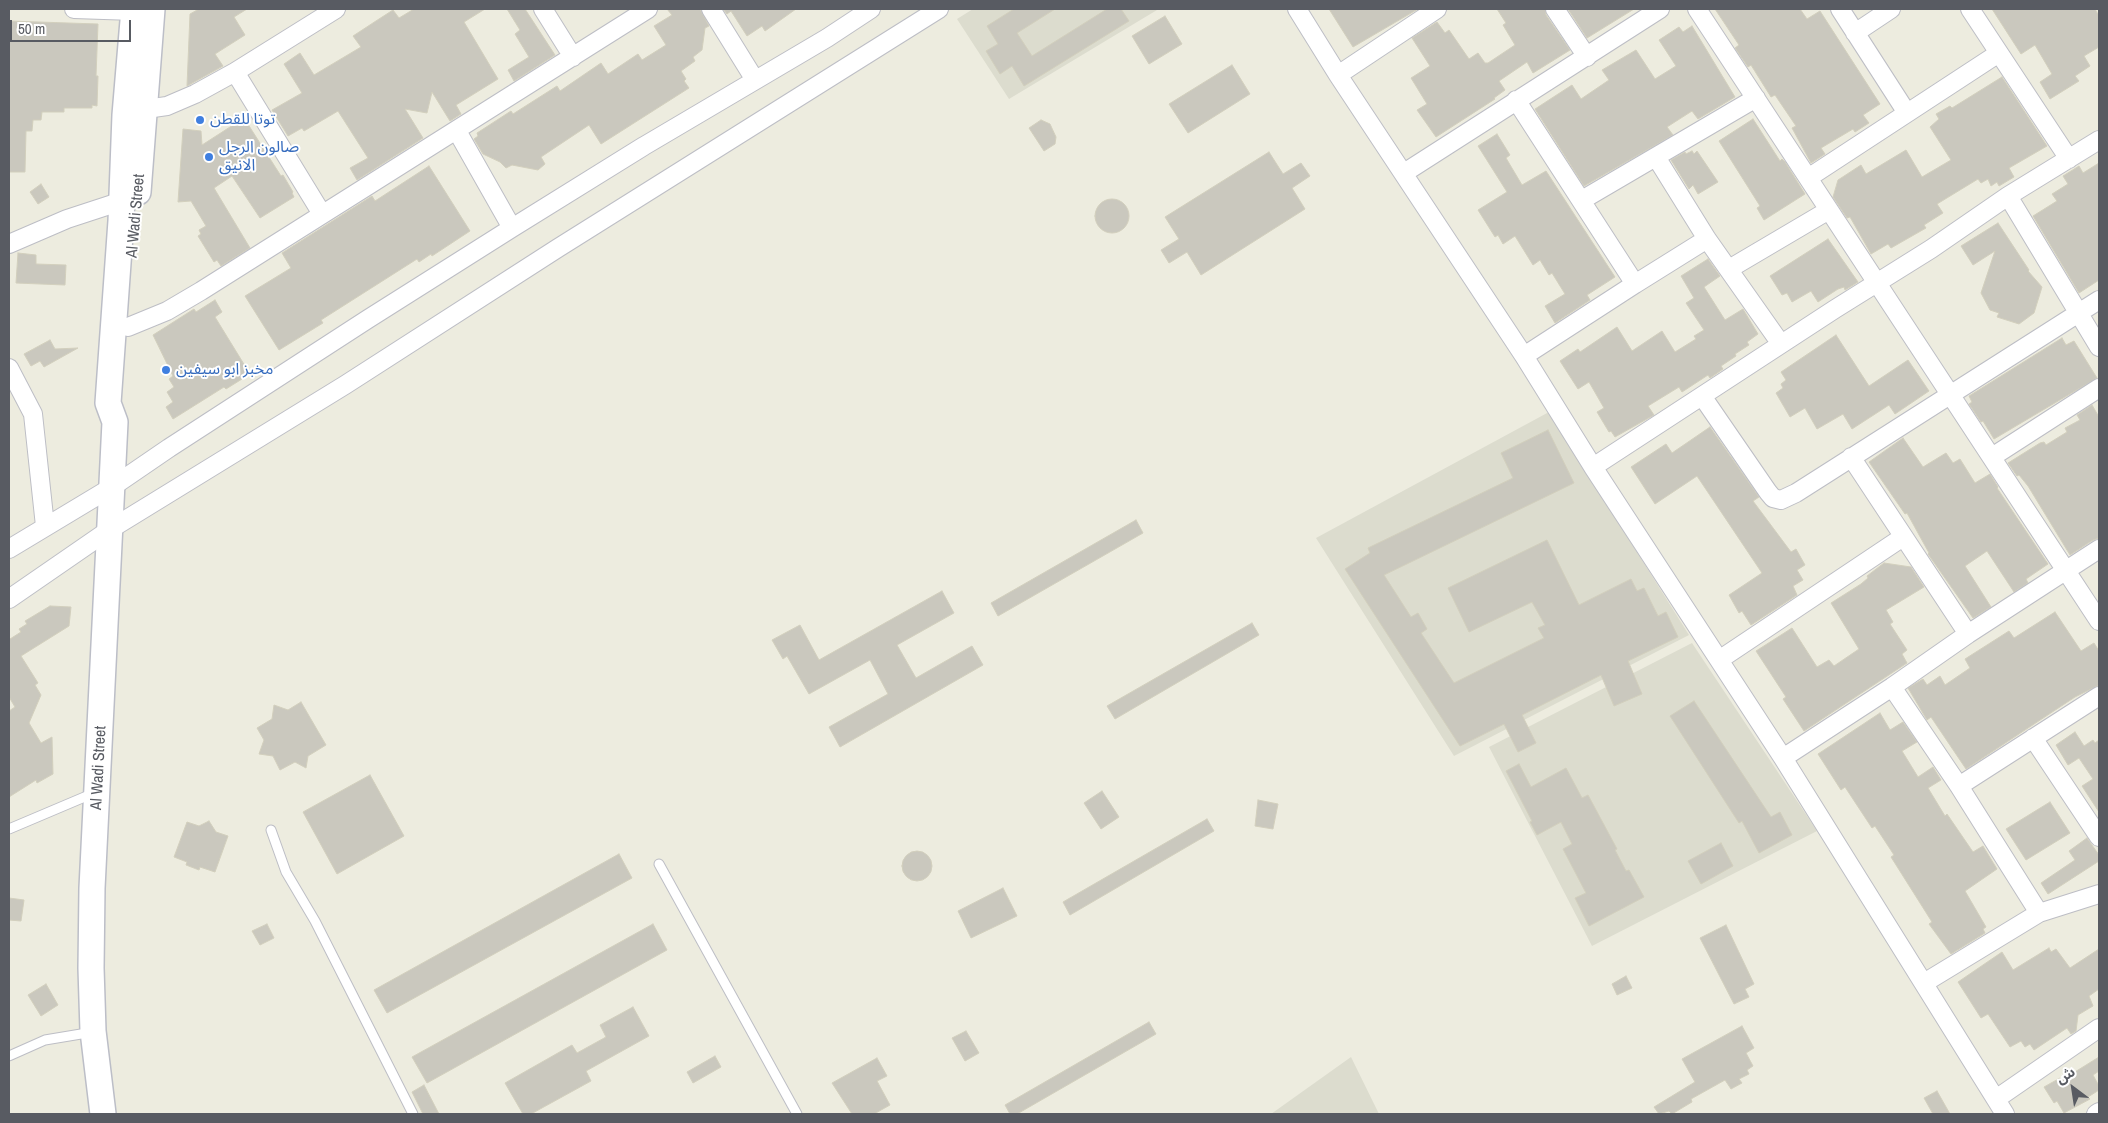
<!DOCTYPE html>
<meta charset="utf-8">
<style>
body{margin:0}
#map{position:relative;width:2108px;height:1123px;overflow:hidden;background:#edecdf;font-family:"Archivo Narrow","Noto Sans Arabic",sans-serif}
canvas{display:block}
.frame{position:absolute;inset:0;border:10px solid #585b62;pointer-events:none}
.north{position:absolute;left:2048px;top:1063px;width:50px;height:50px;-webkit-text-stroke:4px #fff;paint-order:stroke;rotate:329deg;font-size:14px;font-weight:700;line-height:20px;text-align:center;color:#585b62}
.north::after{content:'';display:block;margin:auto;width:18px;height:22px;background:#585b62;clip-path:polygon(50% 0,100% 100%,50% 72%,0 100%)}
.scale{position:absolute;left:10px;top:20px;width:121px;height:22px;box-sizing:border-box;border:2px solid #585b62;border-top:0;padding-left:6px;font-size:15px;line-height:18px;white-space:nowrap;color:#585b62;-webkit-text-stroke:4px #fff;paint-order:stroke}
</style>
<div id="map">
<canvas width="2108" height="1123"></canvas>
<div class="frame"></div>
<div class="north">ش</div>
<div class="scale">50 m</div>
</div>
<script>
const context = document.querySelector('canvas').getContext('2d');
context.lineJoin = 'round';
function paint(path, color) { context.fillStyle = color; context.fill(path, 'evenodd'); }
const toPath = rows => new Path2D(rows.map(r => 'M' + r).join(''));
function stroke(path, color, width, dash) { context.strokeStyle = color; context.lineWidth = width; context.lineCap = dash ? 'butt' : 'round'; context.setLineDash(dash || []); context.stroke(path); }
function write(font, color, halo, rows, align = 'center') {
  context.font = font + ' "Archivo Narrow","Noto Sans Arabic",sans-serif'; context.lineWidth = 4; context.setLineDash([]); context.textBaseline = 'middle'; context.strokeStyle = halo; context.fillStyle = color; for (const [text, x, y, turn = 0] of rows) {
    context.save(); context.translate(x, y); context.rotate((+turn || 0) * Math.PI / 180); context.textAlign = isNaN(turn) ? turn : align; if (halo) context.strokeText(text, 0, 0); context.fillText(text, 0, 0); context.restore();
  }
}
const education = toPath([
 [973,9,1157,9,1157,10,1009,99,957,19],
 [1549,412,1689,635,1454,756,1316,538],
 [1692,643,1817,831,1592,946,1489,747],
 [1351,1057,1379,1114,1271,1114]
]);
const building = toPath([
 [199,9,247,9,234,17,245,35,215,54,223,66,187,86,190,14,199,9],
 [414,9,485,9,464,22,498,79,456,105,461,114,450,121,432,92,427,113,405,109,423,138,357,180,350,168,368,158,338,111,304,131,302,128,288,136,272,110,302,93,284,64,300,53,314,75,361,47,353,36,379,19,393,10,399,18,414,9],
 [507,9,525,9,555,55,514,81,508,70,529,57,515,34,520,30,507,9],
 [667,9,700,9,709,26,705,28,702,50,693,57,695,61,681,71,686,79,684,81,689,88,601,144,589,125,541,157,545,164,538,170,512,165,506,168,500,162,483,154,474,139,478,136,477,133,511,111,513,114,557,86,560,91,601,63,608,74,638,54,642,60,666,45,654,26,672,15,667,9],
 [723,9,796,9,765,31,762,26,747,36,731,11,727,14,723,9],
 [1014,9,1055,9,1017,33,1032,56,1107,9,1121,9,1129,21,1024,86,1012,66,1000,74,986,51,998,44,987,26,1014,9],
 [1329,9,1418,9,1353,47,1329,9],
 [1497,9,1545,9,1546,15,1570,50,1533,73,1527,62,1499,81,1505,90,1494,98,1495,99,1436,137,1417,110,1427,104,1411,78,1430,66,1412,38,1437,22,1445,33,1449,30,1469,59,1478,53,1485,63,1488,63,1515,45,1503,25,1506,23,1497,9],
 [1568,9,1634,9,1587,38,1568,9],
 [1715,9,1800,9,1807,19,1820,11,1880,104,1863,115,1869,123,1855,132,1853,129,1821,148,1825,154,1811,163,1792,128,1796,126,1775,95,1771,97,1751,65,1748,67,1735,48,1739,45,1715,9],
 [1992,9,2095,9,2099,16,2099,47,2084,56,2090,66,2075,76,2079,81,2050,99,2040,82,2052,74,2035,45,2021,54,1992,9],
 [1165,16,1182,44,1149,64,1132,36,1165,16],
 [9,21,98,24,96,76,98,76,97,106,92,105,92,108,64,108,64,112,42,112,41,120,33,120,32,131,26,131,25,172,9,172,9,21],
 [1692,26,1735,97,1698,119,1692,111,1667,127,1673,135,1584,186,1535,109,1572,85,1581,99,1609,80,1602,70,1636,50,1655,79,1676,66,1659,40,1679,27,1683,32,1692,26],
 [1232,65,1250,94,1188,133,1169,104,1232,65],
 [2002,77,2047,146,2009,168,2014,177,1999,186,1997,182,1991,186,1988,179,1981,183,1978,179,1937,204,1943,213,1924,225,1926,228,1891,248,1888,244,1871,254,1850,217,1847,218,1833,197,1838,180,1861,165,1866,174,1906,150,1922,177,1951,160,1930,127,1939,119,1936,114,1950,106,1952,108,2002,77],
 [244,118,281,176,283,175,293,192,292,193,294,197,260,218,232,176,214,188,250,248,221,266,217,260,214,262,198,236,201,234,199,230,206,226,191,201,178,202,183,129,201,131,202,145,244,118],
 [1753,119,1780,161,1782,159,1785,162,1805,194,1764,220,1757,208,1760,206,1719,141,1753,119],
 [1041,120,1050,124,1056,137,1055,144,1044,151,1029,128,1041,120],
 [1497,134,1510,155,1506,158,1522,185,1546,171,1615,277,1587,295,1590,300,1555,323,1545,306,1565,294,1552,273,1549,275,1540,260,1533,265,1515,236,1503,244,1498,235,1495,237,1478,210,1507,192,1478,146,1497,134],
 [1692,151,1694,154,1697,151,1718,182,1698,194,1693,185,1689,189,1671,160,1685,152,1686,154,1692,151],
 [1269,152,1283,174,1301,163,1310,176,1292,188,1305,209,1201,275,1187,252,1169,263,1161,250,1179,239,1165,217,1269,152],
 [2099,163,2099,280,2079,293,2033,216,2057,201,2052,194,2068,184,2063,176,2079,166,2083,173,2099,163],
 [429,166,470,231,432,256,431,254,419,262,417,259,321,320,323,323,279,350,245,296,291,268,282,253,372,196,375,201,429,166],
 [41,184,49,197,38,204,30,192,41,184],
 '1095 216a17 17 0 1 1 34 0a17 17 0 1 1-34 0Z',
 [1998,223,2029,270,2028,271,2042,287,2034,313,2019,324,1997,317,1999,313,1990,310,1981,293,1995,251,1973,265,1961,246,1998,223],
 [1828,239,1858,282,1845,290,1844,287,1838,289,1818,302,1811,291,1792,302,1787,293,1782,295,1770,276,1828,239],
 [18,253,36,255,36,264,66,265,65,285,16,283,18,253],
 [1708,259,1720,276,1704,287,1725,320,1743,309,1758,334,1747,342,1749,345,1735,354,1736,356,1721,366,1723,369,1710,378,1708,375,1682,392,1679,387,1648,406,1654,415,1615,437,1611,431,1609,432,1597,412,1604,408,1589,382,1578,389,1560,361,1578,349,1580,352,1617,327,1632,351,1662,331,1675,352,1696,339,1694,336,1704,330,1686,303,1694,298,1681,276,1708,259],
 [215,300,222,312,215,317,250,374,226,389,224,387,173,419,166,407,173,402,167,392,174,387,169,379,173,376,153,335,194,309,196,312,215,300],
 [1836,335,1869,386,1908,360,1929,391,1895,414,1889,405,1852,429,1843,414,1817,429,1805,408,1790,417,1776,393,1783,388,1781,384,1786,380,1781,372,1836,335],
 [2062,338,2066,345,2074,341,2097,378,1994,439,1983,421,1981,422,1969,404,1972,402,1969,396,2062,338],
 [50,340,55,349,78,348,44,367,40,361,31,366,24,354,50,340],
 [2092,405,2099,417,2099,538,2093,540,2070,555,2028,486,2019,475,2017,476,2008,463,2040,443,2044,442,2046,445,2067,432,2065,428,2080,420,2077,415,2092,405],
 [1710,427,1759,497,1753,501,1791,552,1796,549,1805,565,1797,570,1803,580,1793,586,1797,595,1751,625,1742,611,1739,613,1729,595,1762,573,1697,476,1655,504,1631,467,1666,444,1672,453,1710,427],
 [1548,430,1574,483,1384,575,1411,617,1418,613,1427,629,1421,633,1454,683,1544,638,1538,628,1545,625,1532,602,1469,632,1448,588,1547,540,1579,605,1631,579,1637,591,1644,588,1658,616,1666,612,1678,637,1628,661,1642,694,1614,706,1601,675,1522,715,1536,743,1518,752,1504,724,1460,746,1345,569,1370,553,1368,548,1513,478,1501,453,1548,430],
 [1903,438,1923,467,1946,453,1953,463,1960,459,1975,483,1990,474,1998,487,1997,488,2048,564,2026,579,2028,583,2014,592,1987,551,1965,566,1991,607,1973,618,1928,554,1929,553,1907,513,1905,514,1869,462,1903,438],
 [1136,520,1143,533,998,616,991,603,1136,520],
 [1884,563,1911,567,1924,587,1886,610,1893,622,1890,624,1907,650,1902,654,1907,663,1804,731,1783,699,1786,697,1756,651,1792,628,1817,667,1829,660,1834,666,1859,649,1831,603,1861,584,1868,578,1867,576,1884,563],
 [942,591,954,613,897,645,916,678,972,646,983,665,840,747,829,727,888,694,870,660,809,694,787,656,783,659,772,640,800,625,819,660,942,591],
 [50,606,71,607,69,626,21,656,38,683,35,685,41,695,29,723,41,743,52,737,53,774,37,783,36,780,9,797,9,711,15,707,9,697,9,637,10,639,21,632,19,629,27,624,25,621,50,606],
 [2055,612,2081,651,2094,643,2099,651,2099,685,2075,697,1966,769,1931,717,1927,720,1908,688,1923,679,1927,685,1940,676,1945,685,1970,668,1965,659,2009,631,2014,638,2055,612],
 [1252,623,1259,635,1115,719,1107,706,1252,623],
 [1694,701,1771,817,1780,812,1792,835,1759,853,1742,821,1739,823,1670,716,1694,701],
 [301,702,326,745,308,756,306,768,295,762,280,770,273,756,259,754,264,740,257,728,272,719,274,705,288,710,301,702],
 [1880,713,1890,730,1903,722,1917,742,1902,751,1918,777,1933,767,1941,780,1928,788,1945,816,1947,814,1973,852,1983,846,1997,869,1965,891,1986,927,1983,929,1985,933,1951,954,1929,924,1932,922,1891,857,1894,855,1875,826,1872,828,1845,787,1841,790,1818,754,1880,713],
 [2075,732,2084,746,2093,740,2095,743,2099,740,2099,812,2082,786,2093,779,2079,758,2068,765,2056,745,2075,732],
 [1519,764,1531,787,1566,768,1582,798,1588,795,1617,849,1615,850,1626,871,1629,870,1644,897,1589,926,1575,898,1586,893,1563,849,1572,844,1561,822,1537,835,1530,822,1532,821,1506,771,1519,764],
 [370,775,404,836,337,874,303,812,370,775],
 [1102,791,1119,817,1101,829,1084,803,1102,791],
 [1258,800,1278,804,1273,829,1255,826,1258,800],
 [2050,802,2070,833,2026,860,2006,829,2050,802],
 [1207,819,1214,831,1070,915,1063,902,1207,819],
 [209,821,216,832,228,836,215,872,200,867,199,870,186,865,187,862,174,857,187,822,199,826,209,821],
 [2087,838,2099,855,2099,861,2048,894,2041,883,2075,860,2069,851,2087,838],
 [1721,843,1733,866,1701,884,1688,861,1721,843],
 '902 866a15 15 0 1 1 30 0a15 15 0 1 1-30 0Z',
 [619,854,632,878,387,1013,374,990,619,854],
 [1003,888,1017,916,971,938,958,911,1003,888],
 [9,898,24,900,21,921,9,920,9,898],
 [267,924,274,938,260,945,252,931,267,924],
 [653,924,667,950,427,1083,412,1057,653,924],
 [1726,925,1754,984,1745,989,1749,997,1734,1004,1700,938,1726,925],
 [2049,948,2051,952,2056,949,2070,968,2099,949,2099,989,2089,996,2093,1006,2078,1015,2076,1031,2071,1034,2067,1028,2034,1050,2030,1044,2025,1047,2021,1041,2010,1047,1988,1014,1981,1018,1958,982,2002,952,2013,970,2049,948],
 [1626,976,1632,988,1617,995,1612,984,1626,976],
 [46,984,58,1005,41,1016,28,995,46,984],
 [633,1007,649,1036,586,1071,591,1081,531,1114,523,1114,505,1083,572,1045,577,1053,606,1037,600,1025,633,1007],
 [1149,1022,1156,1034,1017,1114,1010,1114,1005,1105,1149,1022],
 [1742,1026,1754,1048,1746,1053,1753,1066,1747,1070,1749,1074,1739,1079,1742,1083,1731,1089,1725,1080,1691,1099,1692,1102,1672,1114,1669,1111,1659,1114,1654,1107,1695,1082,1682,1059,1742,1026],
 [966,1031,979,1053,965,1061,952,1038,966,1031],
 [715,1056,721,1067,693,1083,687,1072,715,1056],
 [2099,1057,2099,1071,2093,1075,2099,1086,2099,1090,2088,1097,2090,1099,2064,1113,2057,1101,2054,1103,2044,1087,2060,1078,2062,1080,2099,1057],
 [877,1058,887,1076,877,1081,890,1105,874,1114,852,1114,832,1083,877,1058],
 [424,1085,439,1114,423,1114,412,1092,424,1085],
 [1937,1091,1950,1114,1933,1114,1924,1098,1937,1091]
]);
const lane = toPath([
 [9,829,94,793],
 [271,830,286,872,315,921,413,1114],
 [659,864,797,1114],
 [9,1056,45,1040,93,1032]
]);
const street = toPath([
 [74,9,134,11],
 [543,9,573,57],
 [711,9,755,80],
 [1297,9,1338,75,1524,356,1593,467,1783,758,2005,1114],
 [1555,9,1587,57],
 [1697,9,2099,621],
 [1840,9,1907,113],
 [1970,9,2069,159],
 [1855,33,1891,9],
 [235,72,322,214],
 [1338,75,1437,9],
 [1516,100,1635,284,1707,239],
 [146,109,167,106,195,94,235,72,336,9],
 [457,131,512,228],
 [1656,157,1707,239,1781,344],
 [1404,173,1660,9],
 [1808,178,1999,53],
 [2008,196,2099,347],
 [1582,200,1756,98],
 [9,244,67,219,122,201],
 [1729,269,1829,210],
 [128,327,167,311,201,291,648,9],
 [1524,356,1635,284],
 [9,368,33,414,45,526],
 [1702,396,1768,492,1773,498,1781,500,1796,493,2099,300],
 [1851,457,1968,634],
 [1992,457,2099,388],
 [1593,467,1835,309,1931,249,2008,196,2099,140],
 [9,549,112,487,169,448,368,319,512,228,644,146,827,38,871,9],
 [9,599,109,530,345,385,558,248,939,9],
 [1719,660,1903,537],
 [1892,687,1959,786,2039,913,2099,894],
 [2033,738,2099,837],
 [1783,758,1892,687,1968,634,2099,549],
 [1959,786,2099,696],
 [1924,983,2039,913],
 [1996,1099,2099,1028],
 [2096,1114,2099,1112]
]);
const secondary = toPath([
 [138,192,152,9],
 [103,1114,93,1031,91,968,92,888,115,422,108,403,121,221,125,115,134,9]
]);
const markers = [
 [200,120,5,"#3f7fe0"],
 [209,157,5,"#3f7fe0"],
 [166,370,5,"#3f7fe0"]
];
const shopNames = [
 ["توتا للقطن",210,120],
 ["صالون الرجل",219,148],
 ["الانيق",219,166],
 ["مخبز ابو سيفين",176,370]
];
const streetNames = [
 ["Al Wadi Street",136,216,-85],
 ["Al Wadi Street",99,768,-87]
];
paint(education, '#dcdcce');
paint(building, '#cac8be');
stroke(building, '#d2cfbd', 1);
stroke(lane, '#bdbec5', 11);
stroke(street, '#bdbec5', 20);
stroke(secondary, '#bcbec7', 28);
stroke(lane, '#fff', 9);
stroke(street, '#fff', 18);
stroke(secondary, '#fff', 25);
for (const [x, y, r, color] of markers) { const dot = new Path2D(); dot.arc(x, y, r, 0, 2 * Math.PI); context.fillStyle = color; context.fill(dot); stroke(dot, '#fff', 2); }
write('16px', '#366cbe', '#fff', shopNames, 'left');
write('16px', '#585b62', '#fff', streetNames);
</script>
